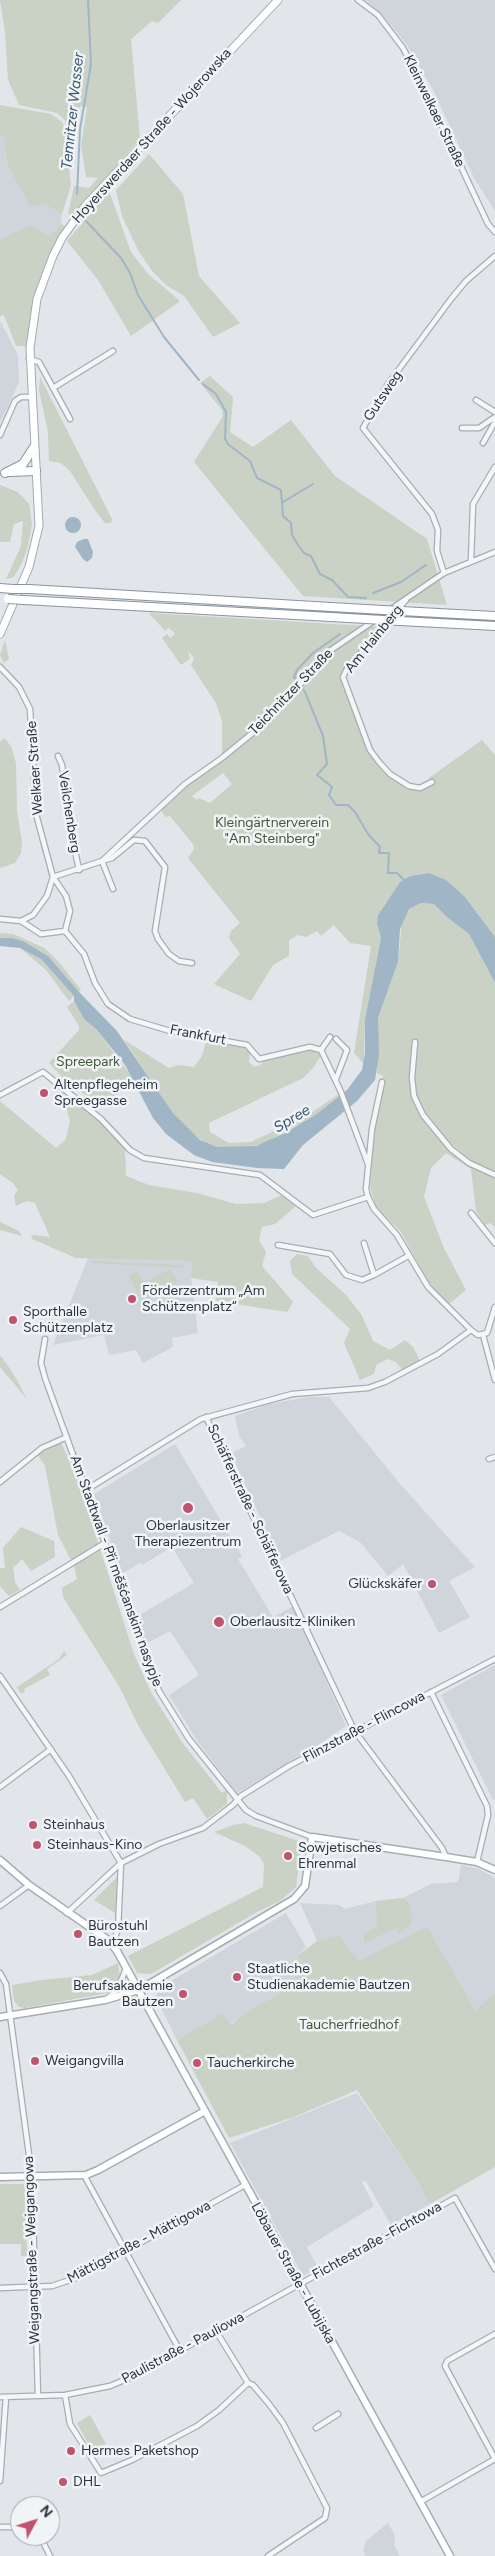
<!DOCTYPE html>
<meta charset="utf-8">
<style>
body{margin:0}
#map{position:relative;width:495px;height:2556px;overflow:hidden;background:#e2e5e9;font-family:Figtree,sans-serif}
canvas{display:block}
.north{position:absolute;left:10px;top:2496px;width:50px;height:50px;box-sizing:border-box;background:#f1f4f7;border:1px solid #a2a8ad;border-radius:50%;rotate:50deg;font-size:14px;font-weight:700;line-height:20px;text-align:center;color:#2c353f}
.north::after{content:'';display:block;margin:auto;width:18px;height:22px;background:#c2536f;clip-path:polygon(50% 0,100% 100%,50% 72%,0 100%)}
</style>
<div id="map">
<canvas width="495" height="2556"></canvas>
<div class="north">N</div>
</div>
<script>
const context = document.querySelector('canvas').getContext('2d');
context.lineJoin = 'round';
function paint(path, color) { context.fillStyle = color; context.fill(path, 'evenodd'); }
const toPath = rows => new Path2D(rows.map(r => 'M' + r).join(''));
function stroke(path, color, width, dash) { context.strokeStyle = color; context.lineWidth = width; context.lineCap = dash ? 'butt' : 'round'; context.setLineDash(dash || []); context.stroke(path); }
function write(font, color, halo, rows, align = 'center') {
  context.font = font + ' Figtree,sans-serif'; context.lineWidth = 5; context.setLineDash([]); context.textBaseline = 'middle'; context.strokeStyle = halo; context.fillStyle = color; for (const [text, x, y, turn = 0] of rows) {
    context.save(); context.translate(x, y); context.rotate((+turn || 0) * Math.PI / 180); context.textAlign = isNaN(turn) ? turn : align; if (halo) context.strokeText(text, 0, 0); context.fillText(text, 0, 0); context.restore();
  }
}
const built = toPath([
 [365,0,495,0,495,211,475,180,433,90,408,46,381,13],
 [0,134,3,138,8,165,44,204,62,214,61,223,50,236,30,225,0,239],
 [0,321,18,355,19,382,0,423],
 [88,1258,193,1261,191,1278,198,1333,172,1338,173,1347,143,1363,136,1350,109,1355,104,1335,53,1345],
 [309,1397,329,1397,401,1485,475,1567,449,1581,470,1617,439,1633,403,1564,388,1576,360,1542,339,1531,280,1561,231,1453,246,1446,239,1436,235,1416,270,1404],
 [175,1444,242,1556,238,1559,273,1617,294,1606,346,1726,315,1747,237,1793,198,1742,169,1695,199,1675,170,1631,145,1644,136,1617,194,1583,172,1547,142,1565,140,1563,122,1574,94,1494],
 [495,1665,495,1799,493,1800,441,1695],
 [461,1865,479,1869,495,1878,495,1993,475,2010,458,1983,359,1961,339,1937,317,1941,300,1903,339,1905,345,1909,376,1901,403,1898,431,1884,458,1882],
 [286,1913,306,1947,297,1956,294,1971,300,1984,243,2013,230,2025,222,2013,177,2040,156,1998,159,1988],
 [357,2093,413,2174,430,2204,391,2225,366,2181,362,2182,374,2206,307,2247,318,2268,303,2276,230,2143],
 [388,2523,395,2536,394,2545,400,2556,366,2556,363,2550,366,2541]
]);
const green = toPath([
 [0,0,181,0,158,23,152,21,131,39,140,139,72,216,68,214,74,186,89,188,98,178,86,177,81,146,87,107,80,106,75,145,65,120,57,113,19,105,8,80,5,32],
 [0,105,51,114,62,122,65,129,71,186,62,214,44,204,30,206,8,165,3,138,0,134],
 [149,154,183,194,199,276,240,323,213,337,184,296,166,285,152,271,138,250,122,216,116,190],
 [109,191,131,252,148,274,180,301,131,336,98,280,67,241],
 [61,223,65,227,49,257,33,302,26,346,16,346,4,315,0,316,0,239,30,225,50,236],
 [210,376,233,397,230,432,253,447,291,420,335,476,427,539,447,605,303,596,194,462,223,416,222,410,200,383],
 [40,377,112,519,111,523,105,523,95,510,70,471,61,463,49,461,48,432,39,390],
 [0,485,18,492,29,504,32,525,27,550,22,563,14,577,6,579,21,546,23,521,14,524,10,542,0,542],
 [149,613,385,627,347,669,343,677,370,750,390,774,408,786,422,786,430,781,429,778,482,740,495,755,495,937,465,897,429,873,410,876,400,882,379,913,377,924,381,938,365,1019,364,1064,354,1053,371,946,350,943,334,925,321,936,317,931,306,937,298,935,289,940,289,956,273,965,251,1001,214,984,240,954,229,938,231,931,240,923,188,858,194,849,193,844,169,815,166,818,159,807,222,758,222,721,216,703,191,665,194,658,188,651,190,659,181,665,162,638,167,634,170,638,175,634,169,628,165,631],
 [223,773,232,784,210,803,199,798,196,800,192,796],
 [5,640,9,659,4,663,0,655],
 [4,738,11,746,16,763,17,811,22,842,21,853,15,863,0,868,0,742],
 [421,903,435,904,448,918,469,934,495,983,495,1172,471,1161,425,1120,450,1150,469,1164,495,1178,495,1228,491,1223,485,1225,476,1212,471,1169,446,1153,431,1168,424,1197,444,1248,466,1290,449,1304,427,1280,401,1232,376,1207,370,1187,374,1131,384,1085,383,1076,377,1073,378,1018,398,962,402,921,409,909],
 [0,933,13,934,44,948,58,961,81,990,79,992,48,956,23,941,0,938],
 [20,948,41,959,74,996,69,1001,46,970],
 [74,1001,84,1019,97,1030,135,1081,101,1106,67,1082,49,1063,79,1030,79,1026,67,1007],
 [207,1039,246,1046,250,1050,249,1062,254,1067,260,1065,269,1056,310,1047,322,1054,313,1068,303,1078,209,1123,210,1132,229,1143,251,1142,308,1115,339,1094,340,1096,318,1113,265,1143,249,1147,217,1147,209,1145,192,1134,173,1113,124,1040,169,1068,178,1065,194,1067,202,1056],
 [65,1092,94,1112,115,1134,125,1149,126,1176,149,1185,197,1193,236,1204,264,1203,282,1195,296,1206,275,1224,262,1227,259,1240,266,1252,262,1266,293,1302,287,1312,216,1301,218,1282,191,1278,192,1261,76,1258,32,1239,31,1236,34,1235,50,1237,35,1203,27,1201,16,1206,14,1195,18,1190,13,1183,0,1174,0,1101,56,1148,66,1139,70,1121,62,1093],
 [0,1222,19,1231,22,1236,0,1230],
 [297,1254,308,1256,316,1268,346,1295,361,1314,373,1341,390,1350,405,1340,413,1347,421,1363,404,1372,396,1362,388,1359,376,1365,374,1374,360,1380,344,1343,350,1329,292,1274,290,1261],
 [91,1261,184,1265,184,1268,91,1263],
 [170,1269,177,1281,155,1293,149,1280],
 [138,1271,151,1297,142,1302,129,1276],
 [162,1291,173,1292,167,1307,166,1307],
 [0,1355,13,1373,27,1399,0,1367],
 [61,1442,81,1490,134,1654,151,1692,182,1742,222,1793,227,1790,227,1804,207,1819,193,1798,185,1802,139,1727,119,1686,63,1597,62,1588,77,1579,74,1566,58,1535,45,1466,37,1454],
 [21,1527,54,1541,55,1557,31,1571,22,1559,13,1568,15,1582,20,1590,9,1596,0,1586,0,1568,5,1568,3,1548],
 [64,1651,67,1655,47,1669,50,1675,24,1689,25,1692,21,1694,17,1687,59,1659],
 [244,1823,302,1842,296,1887,280,1901,257,1912,151,1974,137,1973,128,1956,263,1887,264,1864,260,1857,245,1846,214,1832,233,1825],
 [117,1877,115,1913,94,1900],
 [403,1898,409,1903,412,1916,410,1926,401,1932,398,1933,396,1928,364,1943,364,1933,377,1927,376,1901],
 [427,1927,475,2010,495,1993,495,2167,430,2204,413,2174,357,2090,294,2117,229,2138,177,2040,222,2013,231,2025,243,2013,299,1984,294,1971,297,1956,317,1941,339,1936,359,1961],
 [118,1963,120,1976,118,1983,108,1993,25,2008,19,2007,14,2001,12,1985,42,1980,92,1975],
 [0,2184,24,2184,25,2186,27,2256,21,2256,21,2244,0,2244],
 [90,2415,106,2444,92,2451,77,2423]
]);
const water = toPath([
 '65 525a8 8 0 1 1 16 0a8 8 0 1 1-16 0Z',
 [84,539,88,539,93,552,92,558,87,562,83,559,75,547,77,542],
 [429,873,446,880,465,897,495,937,495,983,469,934,448,918,434,904,421,903,409,909,400,929,398,962,378,1018,379,1055,375,1080,357,1101,303,1145,284,1169,257,1168,212,1162,194,1155,166,1134,153,1118,125,1065,97,1030,84,1019,74,1001,74,996,41,959,20,948,0,946,0,938,12,938,23,941,48,956,79,992,117,1031,173,1113,200,1140,217,1147,256,1146,285,1133,318,1113,347,1090,362,1070,365,1053,365,1019,381,938,377,924,378,915,400,882,410,876]
]);
const stream = toPath([
 [77,194,80,129,91,64,88,0],
 [85,220,121,258,130,273,138,295,164,337,199,380],
 [203,384,216,394,226,412,225,439,229,445,250,461,257,478,281,490,283,516,291,523,292,535,298,545,304,553,311,556,320,574,332,580,348,597,366,598],
 [283,502,313,484],
 [373,593,401,582,426,565],
 [340,634,313,653,297,670,294,677,305,692,323,736,327,764,317,775,332,787,329,795,336,805,348,805,355,812,368,834,380,847,379,853,389,853,388,873,397,873,404,880]
]);
const street = toPath([
 [358,0,378,15,403,48,424,88,488,224,495,232],
 [29,359,39,362,70,419],
 [53,388,113,351],
 [476,400,495,412],
 [462,428,479,428,495,417],
 [0,435,15,401,21,397,31,397],
 [483,443,495,422],
 [471,561,473,504,495,467],
 [444,573,437,551,438,530,432,514,363,428,388,384,451,299,466,281,495,256],
 [406,600,347,669,343,677,370,750,379,762,390,774,409,786,420,788,432,782],
 [0,667,19,687,30,709,36,814,53,877,66,896,70,911,65,931],
 [58,756,62,765,70,826,79,870],
 [53,877,102,861,185,784,222,758,266,722,331,650,444,573,495,552],
 [113,889,102,861,112,858,134,840,145,841,165,867,155,931,158,939,169,954,179,961,192,963],
 [0,919,21,921,33,915,47,896,53,877],
 [21,921,41,934,65,931],
 [65,931,84,954,95,983,108,1004,130,1019,170,1031,247,1045,259,1059,310,1047,321,1050,341,1092,368,1164],
 [415,1042,412,1078,414,1096,423,1115,451,1149,469,1163,495,1175],
 [321,1050,330,1037],
 [336,1079,347,1050,336,1039],
 [382,1082,372,1129,366,1189,368,1197,374,1209,397,1235,428,1287,471,1330,478,1335,487,1333,495,1307],
 [0,1095,43,1072,101,1119,130,1150,144,1158,260,1175,313,1215,368,1197],
 [471,1213,495,1243],
 [278,1245,330,1254,346,1275,362,1280,374,1275,364,1243],
 [374,1275,408,1256],
 [483,1335,495,1380],
 [45,1339,41,1363,45,1378,159,1691,189,1739,246,1810,256,1816,312,1837],
 [206,1417,354,1730,442,1848,446,1857],
 [489,1459,495,1457],
 [0,1482,42,1448,67,1437],
 [86,1490,201,1419,292,1394,368,1388,385,1382,438,1354,471,1330],
 [0,1607,105,1543],
 [0,1676,69,1776,121,1863],
 [431,1692,487,1806,488,1815,477,1862],
 [0,1787,51,1749],
 [0,1906,29,1885],
 [67,1913,121,1863,159,1844,203,1828,233,1805,241,1796,289,1766,495,1659],
 [112,1945,118,1929,121,1863],
 [0,1973,6,1984,32,2177,38,2396],
 [108,1998,118,1989,126,1968],
 [84,2175,180,2351],
 [0,2288,52,2286,76,2278,245,2185],
 [216,2331,248,2383,253,2385,269,2404,283,2423,327,2508,325,2518,268,2556],
 [65,2395,70,2424,101,2473,132,2460,197,2426,219,2410,248,2383],
 [0,2397,65,2395,110,2386,134,2376,455,2198,495,2269],
 [316,2428,338,2414],
 [495,2459,445,2366,447,2361,495,2334],
 [0,2481,6,2397],
 [420,2502,495,2459],
 [0,2527,20,2527],
 [40,2536,50,2556]
]);
const secondary = toPath([
 [0,1860,29,1885,108,1940,117,1951,450,2556],
 [0,2017,105,2000,139,1990,294,1899,305,1886,312,1837,446,1857,477,1862,495,1870],
 [0,2177,86,2175,98,2170,205,2111]
]);
const primary = toPath([
 [0,634,29,567,39,526,30,348,37,299,53,256,62,238,85,206,278,0]
]);
const highway = toPath([
 [9,472,36,471],
 [5,473,23,464,34,447],
 [0,588,13,589],
 [29,589,331,607],
 [24,600,331,617],
 [401,611,495,616],
 [400,621,495,626]
]);
const highwayBridge = toPath([
 [13,589,29,589],
 [8,599,24,600],
 [331,607,401,611],
 [331,617,400,621]
]);
const markers = [
 [44,1093,5,"#c2536f"],
 [132,1299,5,"#c2536f"],
 [13,1320,5,"#c2536f"],
 [188,1508,6,"#c2536f"],
 [432,1584,5,"#c2536f"],
 [219,1622,6,"#c2536f"],
 [33,1825,5,"#c2536f"],
 [37,1845,5,"#c2536f"],
 [288,1856,5,"#c2536f"],
 [78,1934,5,"#c2536f"],
 [237,1977,5,"#c2536f"],
 [183,1994,5,"#c2536f"],
 [35,2061,5,"#c2536f"],
 [197,2063,5,"#c2536f"],
 [71,2451,5,"#c2536f"],
 [63,2482,5,"#c2536f"]
];
const streetNames = [
 ["Kleinwelkaer Straße",434,111,64],
 ["Hoyerswerdaer Straße - Wojerowska",152,136,-48],
 ["Gutsweg",383,396,-56],
 ["Am Hainberg",374,639,-51],
 ["Teichnitzer Straße",291,692,-46],
 ["Welkaer Straße",35,768,-94],
 ["Veilchenberg",69,812,81],
 ["Frankfurt",198,1035,11],
 ["Schäfferstraße - Schäfferowa",250,1509,65],
 ["Am Stadtwall - Při měšćanskim nasypje",116,1571,70],
 ["Flinzstraße - Flincowa",364,1727,-28],
 ["Fichtestraße -Fichtowa",377,2241,-29],
 ["Mättigstraße - Mättigowa",139,2242,-28],
 ["Weigangstraße - Weigangowa",32,2250,-92],
 ["Löbauer Straße - Lubijska",293,2273,61],
 ["Paulistraße - Pauliowa",183,2348,-28]
];
const parkNames = [
 ["Kleingärtnerverein",272,823],
 ["\"Am Steinberg\"",272,839],
 ["Spreepark",88,1062],
 ["Taucherfriedhof",349,2025]
];
const poiNames = [
 ["Altenpflegeheim",54,1085],
 ["Spreegasse",54,1101],
 ["Förderzentrum „Am",142,1291],
 ["Schützenplatz“",142,1307],
 ["Sporthalle",23,1312],
 ["Schützenplatz",23,1328],
 ["Oberlausitzer",188,1526,"center"],
 ["Therapiezentrum",188,1542,"center"],
 ["Glückskäfer",422,1584,"right"],
 ["Oberlausitz-Kliniken",230,1622],
 ["Steinhaus",43,1825],
 ["Steinhaus-Kino",47,1845],
 ["Sowjetisches",298,1848],
 ["Ehrenmal",298,1864],
 ["Bürostuhl",88,1926],
 ["Bautzen",88,1942],
 ["Staatliche",247,1969],
 ["Studienakademie Bautzen",247,1985],
 ["Berufsakademie",173,1986,"right"],
 ["Bautzen",173,2002,"right"],
 ["Weigangvilla",45,2061],
 ["Taucherkirche",207,2063],
 ["Hermes Paketshop",81,2451],
 ["DHL",73,2482]
];
const waterNames = [
 ["Temritzer Wasser",73,111,-84],
 ["Spree",292,1119,-31]
];
paint(built, '#d0d5db');
paint(green, '#c9d2c4');
paint(water, '#a0b6c6');
stroke(stream, '#a0b6c6', 2);
stroke(street, '#a8adb3', 7);
stroke(secondary, '#a8adb3', 9);
stroke(primary, '#a2abb4', 9);
stroke(highway, '#8b949e', 10);
stroke(street, '#f4f6f8', 4.5);
stroke(secondary, '#fff', 6);
stroke(primary, '#fff', 7);
stroke(highway, '#fff', 8);
stroke(highwayBridge, '#8b949e', 10, []);
stroke(highwayBridge, '#fff', 8);
for (const [x, y, r, color] of markers) { const dot = new Path2D(); dot.arc(x, y, r, 0, 2 * Math.PI); context.fillStyle = color; context.fill(dot); stroke(dot, '#f1f4f7', 2); }
write('14px', '#2c353f', '#f1f4f7', streetNames);
write('14px', '#435a3a', '#f1f4f7', parkNames);
write('14px', '#2c353f', '#f1f4f7', poiNames, 'left');
write('italic 15px', '#395770', '#f1f4f7', waterNames);
</script>
